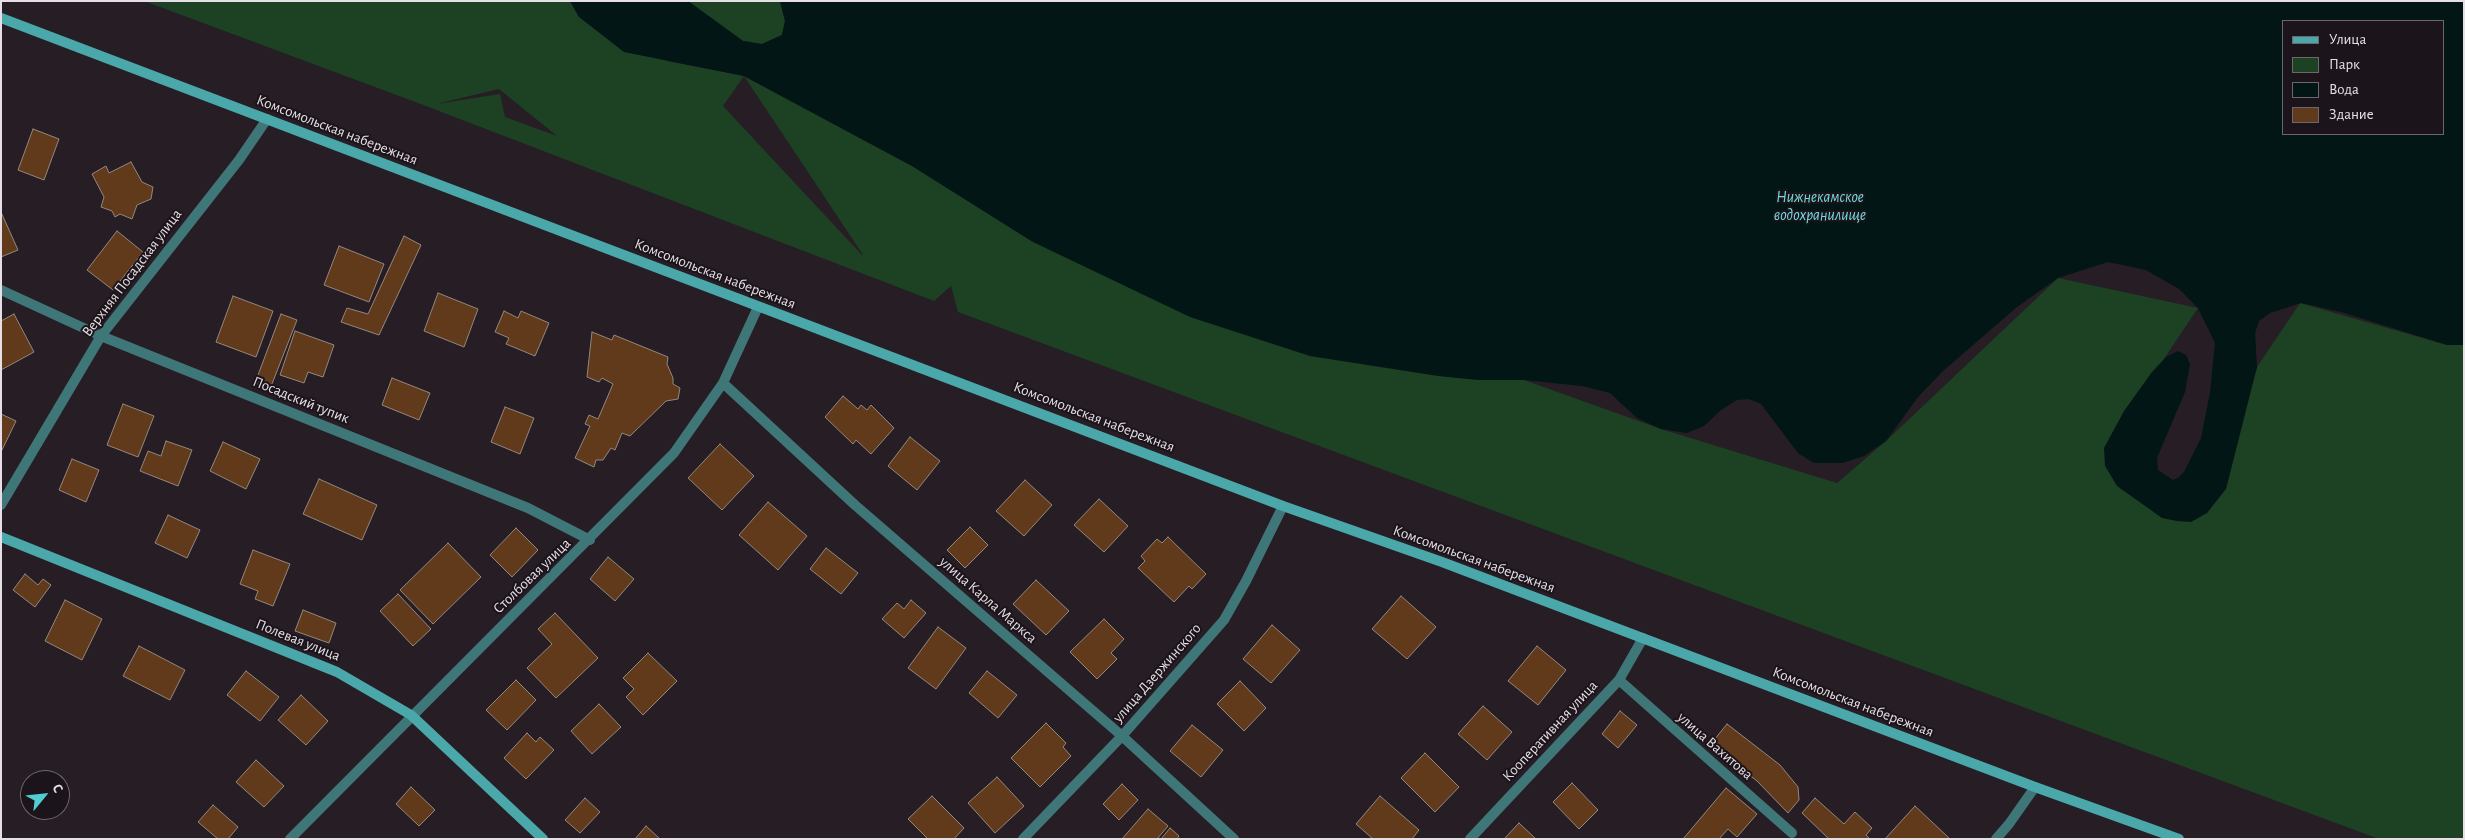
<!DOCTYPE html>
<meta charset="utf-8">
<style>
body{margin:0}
#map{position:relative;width:2465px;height:840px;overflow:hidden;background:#261d25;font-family:"Alegreya Sans",sans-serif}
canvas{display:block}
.frame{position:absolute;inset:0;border:2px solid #e6e0e6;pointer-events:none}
.legend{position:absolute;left:2282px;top:20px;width:162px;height:115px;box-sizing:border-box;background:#1c141b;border:1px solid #6d666c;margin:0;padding:6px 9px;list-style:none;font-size:15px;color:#e6e0e6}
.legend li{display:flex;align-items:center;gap:10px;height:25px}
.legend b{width:25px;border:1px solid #6d666c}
.north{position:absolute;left:20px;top:770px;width:50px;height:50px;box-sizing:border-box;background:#1c141b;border:1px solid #6d666c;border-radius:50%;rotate:62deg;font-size:14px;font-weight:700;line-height:20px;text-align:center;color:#e6e0e6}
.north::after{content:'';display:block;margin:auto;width:18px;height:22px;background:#51ccd1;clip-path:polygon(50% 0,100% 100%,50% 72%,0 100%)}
</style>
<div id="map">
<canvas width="2465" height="840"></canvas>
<div class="frame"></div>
<ul class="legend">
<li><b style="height:6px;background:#4aa8ab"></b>Улица</li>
<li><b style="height:14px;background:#1d4123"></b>Парк</li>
<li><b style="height:14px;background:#021616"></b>Вода</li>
<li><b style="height:14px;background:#603a1b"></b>Здание</li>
</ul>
<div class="north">С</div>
</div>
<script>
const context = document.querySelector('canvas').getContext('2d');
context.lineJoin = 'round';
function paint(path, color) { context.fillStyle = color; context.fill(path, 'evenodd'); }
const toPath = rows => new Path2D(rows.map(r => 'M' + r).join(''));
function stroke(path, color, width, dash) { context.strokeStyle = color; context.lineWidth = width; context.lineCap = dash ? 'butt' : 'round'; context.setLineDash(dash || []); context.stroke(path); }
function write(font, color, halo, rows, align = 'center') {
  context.font = font + ' "Alegreya Sans",sans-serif'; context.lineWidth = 4; context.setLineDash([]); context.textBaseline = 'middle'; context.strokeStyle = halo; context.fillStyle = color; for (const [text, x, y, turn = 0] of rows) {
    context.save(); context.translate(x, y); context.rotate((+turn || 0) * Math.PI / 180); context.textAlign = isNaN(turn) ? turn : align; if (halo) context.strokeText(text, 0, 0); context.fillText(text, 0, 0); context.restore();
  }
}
const green = toPath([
 [144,1,570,1,579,17,667,61,744,76,912,166,1033,242,1524,380,1661,429,1837,483,1886,441,2058,278,2198,308,2104,448,2207,513,2257,367,2300,303,2447,345,2464,345,2464,839,2379,839,958,312,951,286,934,301,426,106],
 [744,76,863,255,862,255,723,106],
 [499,89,557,136,505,117,500,94,436,104],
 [688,1,780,1,785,21,782,35,762,44,743,41]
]);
const water = toPath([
 [570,1,688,1,743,41,762,44,782,35,785,21,780,1,2464,1,2464,345,2447,345,2341,312,2301,303,2270,313,2259,321,2255,333,2257,367,2226,489,2207,513,2191,522,2177,521,2162,518,2117,486,2105,466,2104,448,2124,411,2152,372,2166,357,2178,351,2186,355,2190,364,2185,392,2157,458,2158,470,2173,480,2178,478,2184,472,2201,438,2210,393,2215,343,2198,308,2179,289,2146,270,2108,262,2058,278,2017,307,1943,371,1918,397,1886,441,1864,456,1843,463,1814,463,1798,453,1761,404,1749,399,1737,400,1721,410,1704,426,1687,433,1661,429,1637,418,1610,393,1582,386,1524,380,1478,380,1438,376,1310,356,1190,317,1033,242,912,166,744,76,624,52,579,17],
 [2284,21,2444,21,2444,134,2284,134]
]);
const building = toPath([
 [33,129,59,139,44,180,18,170,33,129],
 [131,162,142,182,153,187,151,199,137,205,132,219,120,214,115,217,112,211,101,207,104,197,92,174,106,166,109,173,131,162],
 [1,212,18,250,1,257,1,212],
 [117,231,143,252,113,290,87,270,117,231],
 [404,236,421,245,379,335,341,322,347,308,368,314,404,236],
 [339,246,384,264,369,302,324,285,339,246],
 [438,293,478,309,464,347,424,331,438,293],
 [233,296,273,311,256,357,216,342,233,296],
 [504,311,518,318,521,311,549,323,535,356,506,344,509,338,495,332,504,311],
 [14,314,34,352,1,370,1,321,14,314],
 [281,314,297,320,270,389,255,383,281,314],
 [295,331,334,345,323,377,308,372,304,383,280,375,295,331],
 [592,332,612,340,614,335,668,357,667,364,673,378,673,384,680,388,678,399,666,401,630,436,622,433,615,450,611,448,603,460,596,460,594,467,575,458,590,426,585,424,589,415,598,419,613,384,602,378,599,382,587,377,592,332],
 [392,378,430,393,419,420,382,405,392,378],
 [843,396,858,409,861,405,867,410,871,405,894,428,871,454,856,440,853,444,825,417,843,396],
 [123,404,154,416,138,457,107,445,123,404],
 [505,407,534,418,520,454,491,442,505,407],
 [1,414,16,421,1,452,1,414],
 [910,437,940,461,917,490,888,466,910,437],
 [166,441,192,450,178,486,140,471,148,451,161,456,166,441],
 [223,442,260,459,246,489,210,471,223,442],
 [720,444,754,476,722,510,688,478,720,444],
 [72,459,99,470,86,502,59,490,72,459],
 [319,479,377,505,362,540,303,514,319,479],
 [1025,480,1052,505,1024,536,996,511,1025,480],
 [1099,499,1128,526,1104,552,1074,525,1099,499],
 [768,502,807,536,778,570,739,535,768,502],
 [168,515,200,530,187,558,155,543,168,515],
 [970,527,988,545,965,568,947,550,970,527],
 [516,528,538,550,512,577,490,555,516,528],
 [1168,537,1206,574,1192,589,1189,586,1174,602,1138,568,1145,561,1141,556,1157,539,1162,543,1168,537],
 [448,543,481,577,433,624,400,590,448,543],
 [826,548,858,573,841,594,810,569,826,548],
 [253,550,290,564,273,606,255,599,258,591,240,584,253,550],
 [608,557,634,579,615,601,590,579,608,557],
 [25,574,38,585,43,579,51,585,35,607,13,590,25,574],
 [1036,580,1069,611,1046,635,1013,604,1036,580],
 [398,594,431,629,413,646,380,611,398,594],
 [1401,596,1436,627,1407,659,1372,629,1401,596],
 [65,600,102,619,82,660,45,641,65,600],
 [911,600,926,613,904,638,882,619,897,603,904,609,911,600],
 [303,610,336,623,329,643,295,631,303,610],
 [555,613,598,658,556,698,527,668,552,644,538,629,555,613],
 [1104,619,1124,639,1111,653,1117,659,1097,679,1070,652,1104,619],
 [1272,625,1300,650,1271,683,1243,659,1272,625],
 [938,627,966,648,936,689,908,668,938,627],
 [139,646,185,670,170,700,123,676,139,646],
 [1537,646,1566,670,1538,705,1508,681,1537,646],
 [648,653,677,681,643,715,626,697,634,689,623,678,648,653],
 [246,671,279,697,260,721,227,695,246,671],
 [987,671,1017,695,998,718,969,693,987,671],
 [516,680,536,700,507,730,486,710,516,680],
 [1240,681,1266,708,1244,731,1217,704,1240,681],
 [301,695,328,721,306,745,278,720,301,695],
 [599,704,621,727,592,754,571,731,599,704],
 [1483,706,1512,732,1487,760,1458,734,1483,706],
 [1620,711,1637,725,1618,748,1602,734,1620,711],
 [1046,723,1066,743,1063,747,1071,756,1040,787,1011,758,1046,723],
 [1727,724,1780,765,1798,787,1799,800,1788,813,1757,781,1710,745,1727,724],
 [1192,725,1223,750,1201,777,1170,751,1192,725],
 [527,733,536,742,540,737,554,750,526,779,504,758,527,733],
 [1425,753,1459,787,1435,812,1401,778,1425,753],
 [256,760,284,786,264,807,236,782,256,760],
 [997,777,1024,806,995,833,968,803,997,777],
 [1572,783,1598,810,1579,829,1553,802,1572,783],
 [1122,784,1138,800,1119,820,1103,804,1122,784],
 [411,787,435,810,419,826,396,804,411,787],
 [1726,788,1757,814,1737,837,1728,829,1719,839,1683,839,1726,788],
 [932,796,964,828,954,839,928,839,908,819,932,796],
 [1380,796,1419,830,1412,839,1373,839,1356,824,1380,796],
 [585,798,600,812,580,833,565,820,585,798],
 [1815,798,1844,824,1855,812,1872,828,1866,835,1870,839,1829,839,1802,813,1815,798],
 [213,805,238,827,228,839,218,839,198,822,213,805],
 [1915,806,1949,838,1948,839,1885,839,1915,806],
 [1148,809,1168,826,1157,839,1122,839,1148,809],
 [1519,823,1536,839,1504,839,1519,823],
 [646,826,660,839,635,839,646,826],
 [1170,828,1179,836,1177,839,1161,839,1170,828]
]);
const street = toPath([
 [1,290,101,336,528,508,590,540],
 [723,383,855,505,1122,736,1234,839],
 [1,505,101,336,239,160,267,119],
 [1619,680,1792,833],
 [290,839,674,453,723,383,758,307],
 [1023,839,1122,736,1224,620,1246,581,1283,506],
 [1470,839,1619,680,1643,638],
 [1996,839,2009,824,2035,787]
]);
const secondary = toPath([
 [1,18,1283,506,1442,562,2035,787,2179,839],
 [1,537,337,672,411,715,543,839]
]);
const streetNames = [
 ["Комсомольская набережная",337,130,21],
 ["Верхняя Посадская улица",132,273,-53],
 ["Комсомольская набережная",715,274,21],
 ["Посадский тупик",301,400,22],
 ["Комсомольская набережная",1094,417,21],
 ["Комсомольская набережная",1474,559,20],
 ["Столбовая улица",532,576,-44],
 ["улица Карла Маркса",988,600,41],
 ["Полевая улица",298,640,22],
 ["улица Дзержинского",1157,673,-49],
 ["Комсомольская набережная",1853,702,21],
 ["Кооперативная улица",1550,731,-47],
 ["улица Вахитова",1715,746,41]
];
const waterNames = [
 ["Нижнекамское",1820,197],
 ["водохранилище",1820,215]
];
paint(green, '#1d4123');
paint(water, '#021616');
paint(building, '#603a1b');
stroke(building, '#94887f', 1);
stroke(street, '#3f7678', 10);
stroke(secondary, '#4aa8ab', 10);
write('15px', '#e6e0e6', '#1c141b', streetNames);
write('italic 16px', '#70dcdd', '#1c141b', waterNames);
</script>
